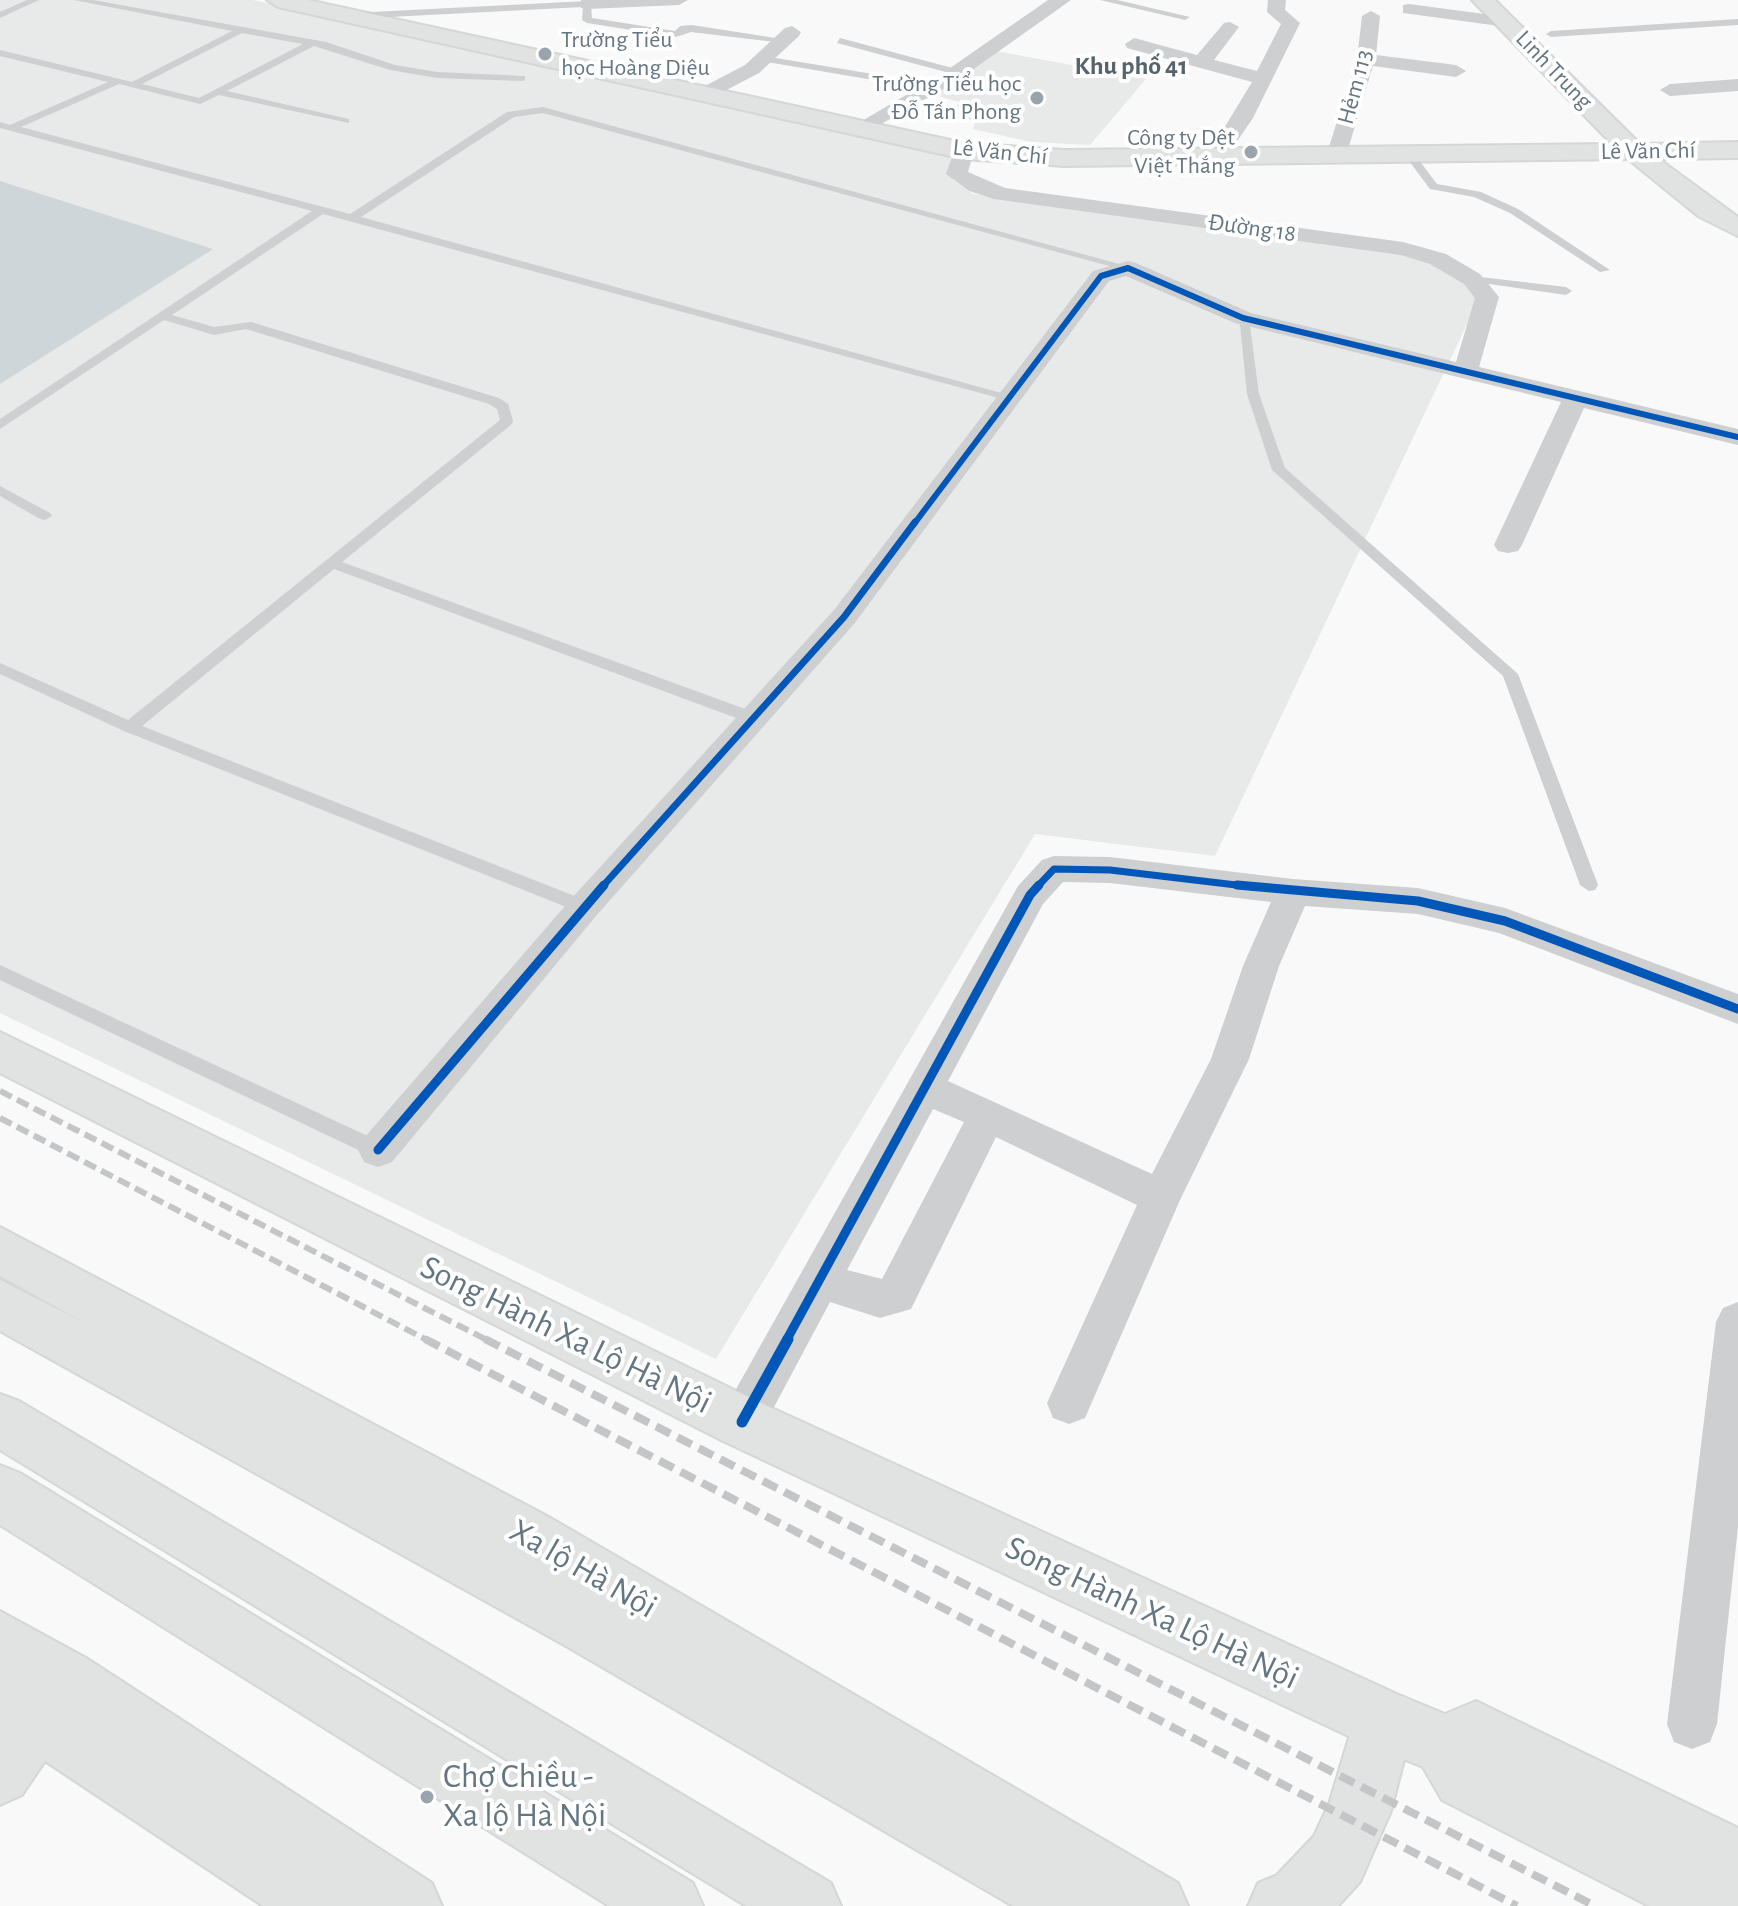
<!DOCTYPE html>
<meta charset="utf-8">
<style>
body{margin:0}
canvas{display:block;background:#f9f9f9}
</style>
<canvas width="1738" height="1906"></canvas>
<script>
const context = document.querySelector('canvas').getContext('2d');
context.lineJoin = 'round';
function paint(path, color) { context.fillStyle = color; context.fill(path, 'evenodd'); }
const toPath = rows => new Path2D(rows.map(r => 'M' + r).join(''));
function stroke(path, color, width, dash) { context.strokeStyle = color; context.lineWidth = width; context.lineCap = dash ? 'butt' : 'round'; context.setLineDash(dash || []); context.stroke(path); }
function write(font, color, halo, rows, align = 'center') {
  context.font = font + ' "Alegreya Sans",sans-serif'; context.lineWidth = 8; context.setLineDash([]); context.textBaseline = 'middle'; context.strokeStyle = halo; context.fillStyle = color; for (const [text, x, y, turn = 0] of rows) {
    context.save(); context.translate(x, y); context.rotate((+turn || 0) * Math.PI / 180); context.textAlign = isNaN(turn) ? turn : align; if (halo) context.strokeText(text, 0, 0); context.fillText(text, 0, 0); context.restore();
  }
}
const built = toPath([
 [0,0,253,0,950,155,953,180,973,194,1413,253,1463,281,1476,297,1475,307,1215,856,1035,834,716,1359,0,1013],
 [996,51,1146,79,1090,145,1031,142,973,129,975,121,952,116,959,102,927,93]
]);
const water = toPath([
 [0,181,213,249,0,384]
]);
const lane = toPath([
 [27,0,39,0,0,18,0,12,27,0],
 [74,0,93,0,326,42,395,65,437,72,525,76,525,80,522,81,437,78,390,70,314,46,227,91,349,119,349,123,219,95,200,104,119,84,21,127,350,214,507,112,543,107,1134,268,1124,270,543,113,514,117,361,217,1016,397,1006,400,323,214,172,315,214,327,251,322,499,398,508,404,513,421,512,424,342,562,759,714,761,718,759,722,747,722,334,569,142,726,590,902,593,907,590,912,584,914,124,731,0,674,0,663,128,720,500,420,497,409,489,404,246,329,214,335,164,320,0,429,0,419,312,211,0,128,0,122,10,125,108,82,0,56,0,50,132,82,232,31,74,0],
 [242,33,303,44,199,98,142,84,242,33],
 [1100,0,1117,0,1190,17,1185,20,1100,0],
 [587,1,591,4,592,18,675,31,680,26,692,25,788,40,783,43,691,32,676,37,587,23,582,20,583,7,352,19,347,16,352,13,587,1],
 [1738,19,1738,25,1551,37,1546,34,1551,31,1738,19],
 [840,38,960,70,962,72,957,75,837,43,840,38],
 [764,56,885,76,890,79,885,82,761,61,759,59,764,56],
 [1404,151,1412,151,1437,184,1481,192,1518,209,1610,270,1600,272,1510,213,1474,197,1430,189,1403,153,1404,151],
 [1472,276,1566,287,1572,291,1566,295,1468,281,1468,277,1472,276],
 [1239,315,1249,318,1259,394,1285,468,1518,674,1598,885,1595,890,1589,891,1580,885,1503,676,1272,470,1247,394,1239,315],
 [0,486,50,513,52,516,45,520,40,519,0,496,0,486],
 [0,965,385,1144,388,1150,385,1156,378,1158,371,1156,0,980,0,965]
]);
const street = toPath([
 [581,0,688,0,679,5,587,9,581,8,581,0],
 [1048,0,1071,0,954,83,867,132,853,132,850,128,940,75,1048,0],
 [1268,0,1286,0,1285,10,1300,23,1253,118,1223,162,1209,162,1206,158,1252,82,1127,48,1125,44,1134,38,1197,55,1224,23,1230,22,1239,27,1214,60,1257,71,1281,24,1267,12,1268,0],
 [1409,4,1507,17,1516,22,1507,27,1403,13,1403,5,1409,4],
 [1371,11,1380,16,1376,55,1456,65,1466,71,1456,77,1373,66,1346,156,1343,160,1329,160,1326,156,1357,59,1362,16,1371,11],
 [792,26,801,32,799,36,759,73,713,97,699,97,696,93,699,89,745,65,785,28,792,26],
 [1738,79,1738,91,1670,96,1660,90,1670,84,1738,79],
 [964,145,974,151,968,172,1005,188,1403,242,1446,254,1480,274,1499,297,1479,367,1738,429,1738,445,1584,408,1522,545,1518,551,1508,553,1498,551,1494,545,1561,402,1235,323,1126,276,1109,281,854,624,596,916,392,1162,378,1167,364,1162,358,1150,364,1138,572,898,834,610,1093,271,1128,261,1136,263,1251,313,1456,362,1475,298,1464,284,1430,264,1401,255,994,199,969,191,946,174,954,151,964,145],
 [1054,856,1110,857,1293,879,1418,888,1505,908,1738,994,1738,1024,1499,933,1418,914,1305,906,1279,966,1249,1059,1180,1200,1085,1418,1069,1424,1053,1418,1047,1403,1137,1205,996,1137,911,1309,880,1318,830,1302,758,1437,742,1443,726,1437,720,1422,726,1407,1018,886,1042,860,1054,856],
 [1063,882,1110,883,1271,902,1243,966,1211,1059,1152,1174,948,1081,1043,904,1063,882],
 [933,1109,964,1122,882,1279,847,1270,933,1109],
 [1738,1302,1738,1527,1717,1724,1710,1742,1692,1749,1674,1742,1667,1724,1716,1322,1723,1308,1738,1302]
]);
const secondary = toPath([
 [267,0,308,0,964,143,1064,150,1612,144,1472,0,1495,0,1640,144,1738,142,1738,158,1659,159,1738,217,1738,236,1698,216,1628,159,1064,166,964,159,278,7,267,0],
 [0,1032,761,1403,1399,1695,1445,1714,1476,1701,1738,1828,1738,1906,1649,1906,1442,1800,1423,1767,1361,1742,723,1441,0,1073,0,1032],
 [0,1611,86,1658,432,1883,442,1906,263,1906,45,1761,22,1795,0,1805,0,1611]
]);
const highway = toPath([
 [0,1227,547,1516,1178,1883,1188,1906,1013,1906,566,1646,0,1331,0,1280,85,1323,0,1276,0,1227],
 [0,1394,19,1401,831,1883,841,1906,746,1906,0,1450,0,1394],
 [0,1465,20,1473,693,1883,703,1906,609,1906,0,1525,0,1465],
 [1383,1689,1405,1698,1414,1720,1391,1811,1360,1882,1338,1906,1248,1906,1258,1883,1277,1875,1314,1836,1329,1804,1361,1698,1383,1689]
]);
const railFar1 = toPath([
 [0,1091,489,1341],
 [0,1118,429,1341]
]);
const rail = toPath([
 [425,1339,1517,1906],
 [485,1339,1595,1906]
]);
const cyclewayFar3 = toPath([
 [914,524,1101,276,1128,268,1243,318,1738,437]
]);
const cyclewayFar2 = toPath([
 [602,887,844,617,915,522],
 [1037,887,1054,869,1110,870,1253,887]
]);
const cyclewayFar1 = toPath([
 [1237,885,1418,901,1505,921,1738,1009],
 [378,1150,604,885],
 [786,1341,1030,895,1039,885]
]);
const cycleway = toPath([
 [742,1422,788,1339]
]);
const markers = [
 [545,54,8,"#99a4ac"],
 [1037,98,8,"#99a4ac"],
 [1251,152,8,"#99a4ac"],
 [427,1797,8,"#99a4ac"]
];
const farPoinames = [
 ["Trường Tiểu",561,40,"left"],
 ["học Hoàng Diệu",561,68,"left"],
 ["Trường Tiểu học",1021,84],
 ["Đỗ Tấn Phong",1021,112],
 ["Công ty Dệt",1235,138],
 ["Việt Thắng",1235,166]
];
const farStreetnames = [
 ["Linh Trung",1554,70,46],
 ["Hẻm 113",1355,87,-75],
 ["Lê Văn Chí",1648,151,-1],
 ["Lê Văn Chí",1000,152,6],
 ["Đường 18",1252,228,8]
];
const farNeighbourhoodnames = [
 ["Khu phố 41",1131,66]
];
const nearStreetnames = [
 ["Song Hành Xa Lộ Hà Nội",566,1335,26],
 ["Xa lộ Hà Nội",583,1569,30],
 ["Song Hành Xa Lộ Hà Nội",1152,1613,25]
];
const nearPoinames = [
 ["Chợ Chiều -",443,1777],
 ["Xa lộ Hà Nội",443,1816]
];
paint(built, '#e8e9e9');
paint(water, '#ced6d9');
stroke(secondary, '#d5d6d7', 4);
stroke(highway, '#d5d6d6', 4);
paint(lane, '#cecfd0');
paint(street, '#cecfd0');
paint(secondary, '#e1e2e2');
paint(highway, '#e1e2e2');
stroke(railFar1, '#c3c5c6', 6, [13, 6]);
stroke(rail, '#c3c5c6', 8, [16, 8]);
stroke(cyclewayFar3, '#0057b8', 6);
stroke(cyclewayFar2, '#0057b8', 7);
stroke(cyclewayFar1, '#0057b8', 9);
stroke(cycleway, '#0057b8', 11);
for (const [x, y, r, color] of markers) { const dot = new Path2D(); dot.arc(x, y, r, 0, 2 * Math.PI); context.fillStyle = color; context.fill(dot); stroke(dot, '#fff', 3); }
write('24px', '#657683', '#fff', farPoinames, 'right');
write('24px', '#657683', '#fff', farStreetnames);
write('bold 26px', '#57646e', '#fff', farNeighbourhoodnames);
write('34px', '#657683', '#fff', nearStreetnames);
write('34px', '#657683', '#fff', nearPoinames, 'left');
</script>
